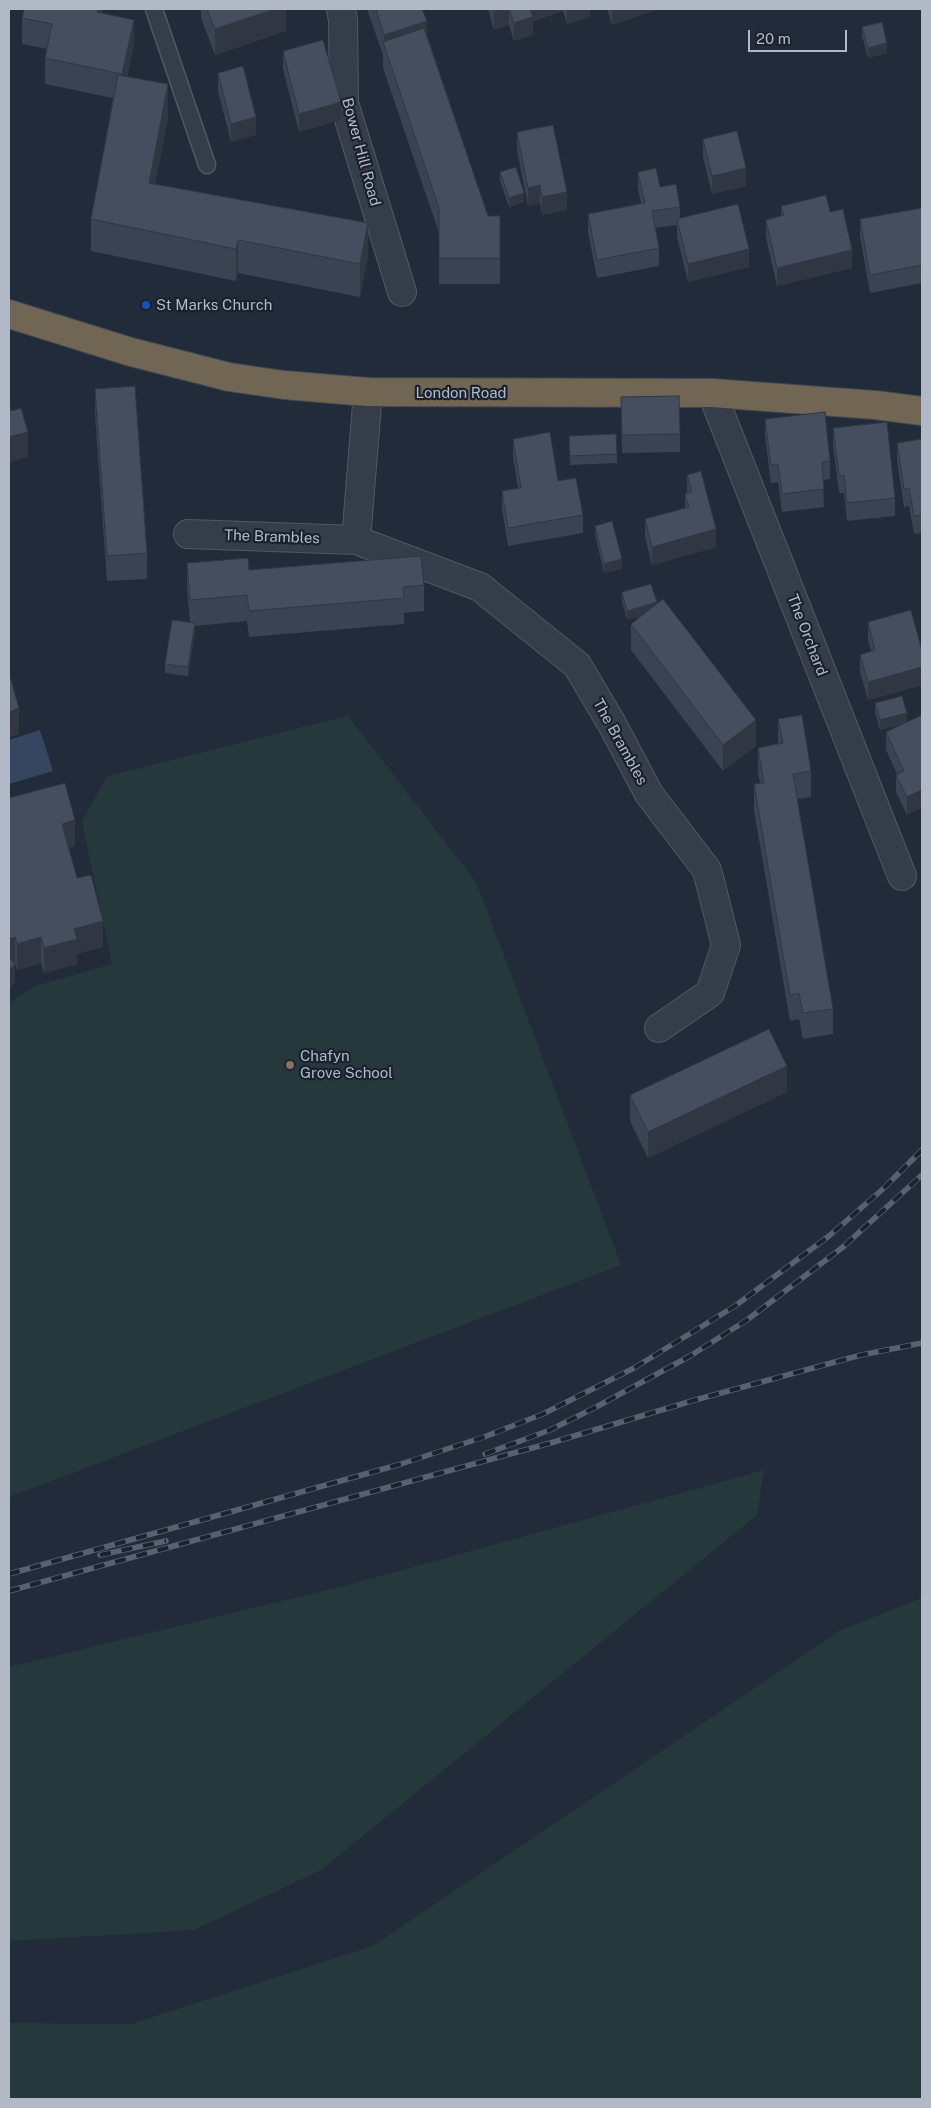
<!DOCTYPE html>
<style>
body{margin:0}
#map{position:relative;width:931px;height:2108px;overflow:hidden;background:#222b39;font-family:"Public Sans",sans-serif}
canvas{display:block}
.frame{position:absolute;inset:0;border:10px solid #b1b8c6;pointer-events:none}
.scale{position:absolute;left:748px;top:30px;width:99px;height:22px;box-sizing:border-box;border:2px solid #b1b8c6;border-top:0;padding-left:6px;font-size:15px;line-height:18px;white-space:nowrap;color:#b1b8c6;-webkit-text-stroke:4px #1b222f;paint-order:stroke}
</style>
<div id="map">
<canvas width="931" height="2108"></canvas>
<div class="frame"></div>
<div class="scale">20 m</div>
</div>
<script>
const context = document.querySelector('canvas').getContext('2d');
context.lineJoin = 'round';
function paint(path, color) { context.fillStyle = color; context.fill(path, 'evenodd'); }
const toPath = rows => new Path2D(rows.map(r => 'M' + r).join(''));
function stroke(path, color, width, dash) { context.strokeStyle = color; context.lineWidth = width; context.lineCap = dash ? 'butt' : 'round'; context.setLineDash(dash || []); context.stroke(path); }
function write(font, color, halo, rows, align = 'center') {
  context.font = font + ' "Public Sans",sans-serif'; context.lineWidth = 4.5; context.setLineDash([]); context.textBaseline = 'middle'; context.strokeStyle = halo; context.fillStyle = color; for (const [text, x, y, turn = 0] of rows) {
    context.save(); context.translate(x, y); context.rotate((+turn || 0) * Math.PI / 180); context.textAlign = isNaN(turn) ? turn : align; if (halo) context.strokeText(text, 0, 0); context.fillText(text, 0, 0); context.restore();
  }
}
const green = toPath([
 [348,716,476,882,621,1265,9,1497,9,1003,35,986,112,964,82,821,107,776],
 [764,1470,757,1515,321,1870,194,1930,9,1941,9,1667,348,1585],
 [922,1598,922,2099,9,2099,9,2023,131,2024,373,1946,841,1630]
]);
const water = toPath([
 [40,730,53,771,9,784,9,740]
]);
const lane = toPath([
 [154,9,207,165]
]);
const street = toPath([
 [341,9,343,20,344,103,402,292],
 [712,393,902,876],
 [188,534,356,540,480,587,577,665,612,724,649,794,707,870,726,945,710,993,659,1028],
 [356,540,368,392]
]);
const highway = toPath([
 [9,314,131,352,229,377,284,385,368,392,712,393,875,405,922,411]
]);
const rail = toPath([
 [485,1454,550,1430,598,1406,690,1356,747,1320,843,1247,922,1175],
 [100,1555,166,1541],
 [9,1574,401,1464,484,1437,543,1414,634,1368,735,1306,829,1236,884,1188,922,1150],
 [9,1591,554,1442,695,1400,861,1355,922,1343]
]);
const wall = toPath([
 [201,9,286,9,286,31,215,55,201,18],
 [367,9,422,9,427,35,488,216,500,216,500,284,439,284,439,233,383,68,383,55],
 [488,9,590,9,590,17,567,24,563,11,533,21,533,35,514,41,509,25,494,30],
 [607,9,659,9,612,25],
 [102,13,134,45,127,76,168,117,155,184,368,255,360,297,238,273,236,281,91,251,91,219,113,98,45,84,45,58,47,49,22,44,22,18],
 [862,27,887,53,868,58,862,36],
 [283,51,341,120,299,132,283,69],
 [218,73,256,135,231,142,218,91],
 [517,132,567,210,542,215,540,203,528,206,517,150],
 [703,139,746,186,712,194,703,157],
 [500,172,524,202,509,207,500,181],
 [638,172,660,187,680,207,680,218,749,267,688,282,677,237,677,225,655,228,659,248,659,266,597,278,588,232,588,214,641,203,638,190],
 [781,206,830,212,852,268,777,286,766,238,766,220,781,216],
 [922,208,922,283,870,293,860,237,860,219],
 [95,389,147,553,147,579,107,581,95,415],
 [621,397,680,434,680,452,622,453],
 [765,419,830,461,830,479,823,480,824,507,782,512,778,482,771,483,765,437],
 [833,428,895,498,895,516,847,521,844,493,839,493,833,446],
 [569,436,617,454,617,463,570,465],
 [513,439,558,481,583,515,583,533,508,546,502,509,502,491,518,488,513,457],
 [922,439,922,533,914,534,909,506,904,507,897,461,897,443],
 [687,475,716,547,652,565,645,537,645,519,685,508,685,494,687,493],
 [595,526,622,569,604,573,595,535],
 [187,563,249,570,424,585,424,611,404,613,404,624,249,637,247,621,195,626,195,632,188,676,165,673,165,664,190,622,187,589],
 [622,592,657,604,756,746,723,771,631,650,631,624,642,616,627,620,622,601],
 [868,622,922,651,922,685,868,700,860,672,860,655,871,651,868,640],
 [875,703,907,713,907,815,896,792,896,775,897,774,886,750,886,732,906,723,880,730,875,713],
 [778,719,811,771,811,797,797,799,833,1009,833,1034,803,1039,799,1019,790,1021,754,810,754,784,760,783,758,773,758,748,778,744],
 [9,798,75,846,69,848,77,878,103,947,77,954,77,964,44,973,41,963,17,970,15,963,14,963,15,982,9,989],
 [787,1092,648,1158,630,1121,630,1095]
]);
const shadedWall = toPath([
 [98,9,103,9,97,38,97,12],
 [275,9,286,9,286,31,215,55,215,29],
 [503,9,509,9,509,25,494,30,494,12],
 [529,9,563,9,563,11,533,21,533,35,514,41,514,23],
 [567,9,590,9,590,17,567,24],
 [612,9,659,9,612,25],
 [134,20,134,45,122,100,122,74],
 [427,21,427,47,384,48,384,35],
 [887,43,887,53,868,58,868,48],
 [168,84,168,117,149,216,149,183],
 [341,102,341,120,299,132,299,114],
 [256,117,256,135,231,142,231,124],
 [746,168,746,186,712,194,712,176],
 [540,185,540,203,528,206,528,188],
 [567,192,567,210,542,215,542,197],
 [524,193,524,202,509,207,509,198],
 [368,223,368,255,360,297,360,264],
 [238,240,238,273,236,281,236,249],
 [749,249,749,267,688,282,688,264],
 [852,250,852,268,777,286,777,268],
 [28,432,28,457,9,463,9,437],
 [716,529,716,547,652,565,652,547],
 [622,559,622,569,604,573,604,564],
 [657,602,657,612,627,620,627,611],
 [195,623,195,632,188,676,188,667],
 [922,667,922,685,868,700,868,682],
 [19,708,19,734,9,737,9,712],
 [907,713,907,722,880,730,880,720],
 [756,720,756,746,723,771,723,745],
 [922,790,922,808,907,815,907,797],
 [75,820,75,846,62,850,62,824],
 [103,921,103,947,77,954,77,964,44,973,44,948,74,929],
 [15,937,15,963,9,965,9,939],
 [41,937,41,963,17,970,17,944],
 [15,964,15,982,9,989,9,971],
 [787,1066,787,1092,648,1158,648,1132]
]);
const building = toPath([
 [24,9,98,9,97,12,134,20,122,74,45,58,52,24,22,18,24,9],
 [207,9,275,9,215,29,207,9],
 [376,9,422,9,427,21,384,35,376,9],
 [493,9,503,9,494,12,493,9],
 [509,9,530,9,533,17,514,23,509,9],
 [882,22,887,43,868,48,862,27,882,22],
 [424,28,488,216,500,216,500,258,439,258,439,208,383,42,424,28],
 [323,40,341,102,299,114,283,51,323,40],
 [243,66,256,117,231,124,218,73,243,66],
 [118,75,168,84,149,183,368,223,360,264,238,240,236,249,91,219,118,75],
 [553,125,567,192,542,197,540,185,528,188,517,132,553,125],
 [737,131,746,168,712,176,703,139,737,131],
 [516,167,524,193,509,198,500,172,516,167],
 [656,168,660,187,676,184,680,207,652,211,659,248,597,260,588,214,645,203,638,172,656,168],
 [826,195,830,212,843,209,852,250,777,268,766,220,784,215,781,206,826,195],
 [738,204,749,249,688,264,677,219,738,204],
 [922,208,922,265,870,275,860,219,922,208],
 [135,386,147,553,107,556,95,389,135,386],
 [679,396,680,434,622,435,621,397,679,396],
 [9,405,11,411,21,408,28,432,9,437,9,405],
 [825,412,830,461,822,462,824,489,782,494,778,464,771,465,765,419,825,412],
 [887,422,895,498,847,503,844,475,839,476,833,428,887,422],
 [550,432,558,481,576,478,583,515,508,528,502,491,521,488,513,439,550,432],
 [616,434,617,454,570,456,569,436,616,434],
 [922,439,922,515,914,516,909,488,904,489,897,443,922,439],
 [701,471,716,529,652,547,645,519,689,507,685,494,692,492,687,475,701,471],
 [612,521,622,559,604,564,595,526,612,521],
 [421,556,424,585,403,587,404,598,249,611,247,595,190,600,187,563,248,558,249,570,421,556],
 [651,584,657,602,627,611,622,592,651,584],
 [663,599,756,720,723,745,631,624,663,599],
 [911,610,922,651,922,667,868,682,860,655,875,650,868,622,911,610],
 [172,620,195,623,188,667,165,664,172,620],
 [9,673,19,708,9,712,9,673],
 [902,696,907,713,880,720,875,703,902,696],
 [802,715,811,771,793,774,833,1009,803,1013,799,993,790,995,754,784,764,783,758,748,783,743,778,719,802,715],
 [922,715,922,790,907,797,896,775,904,771,886,732,922,715],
 [65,783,75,820,62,824,77,878,91,875,103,921,74,929,77,939,44,948,41,937,17,944,15,937,9,939,9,798,65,783],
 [9,958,15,964,9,971,9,958],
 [769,1029,787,1066,648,1132,630,1095,769,1029]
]);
const markers = [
 [146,305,5,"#1a4fb4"],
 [290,1065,5,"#8d6e63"]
];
const streetNames = [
 ["Bower Hill Road",361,152,75],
 ["London Road",461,393],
 ["The Brambles",272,537,2],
 ["The Orchard",807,635,69],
 ["The Brambles",620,742,61]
];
const poiNames = [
 ["St Marks Church",156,305],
 ["Chafyn",300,1056],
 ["Grove School",300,1073]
];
paint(green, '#25393c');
paint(water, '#364660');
stroke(lane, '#515865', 19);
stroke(street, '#515865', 30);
stroke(highway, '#414855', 30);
stroke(lane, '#363d4a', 16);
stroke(street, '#363d4a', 28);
stroke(highway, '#706653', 28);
stroke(rail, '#586171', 5.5);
stroke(rail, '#1b222f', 4, [11]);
paint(wall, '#3a4351');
paint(shadedWall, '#303742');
paint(building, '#444e5e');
stroke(building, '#303742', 1);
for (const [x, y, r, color] of markers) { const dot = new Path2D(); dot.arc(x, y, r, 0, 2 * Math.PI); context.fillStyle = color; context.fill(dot); stroke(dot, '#1b222f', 2); }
write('15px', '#b1b8c6', '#1b222f', streetNames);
write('15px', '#b1b8c6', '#1b222f', poiNames, 'left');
</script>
